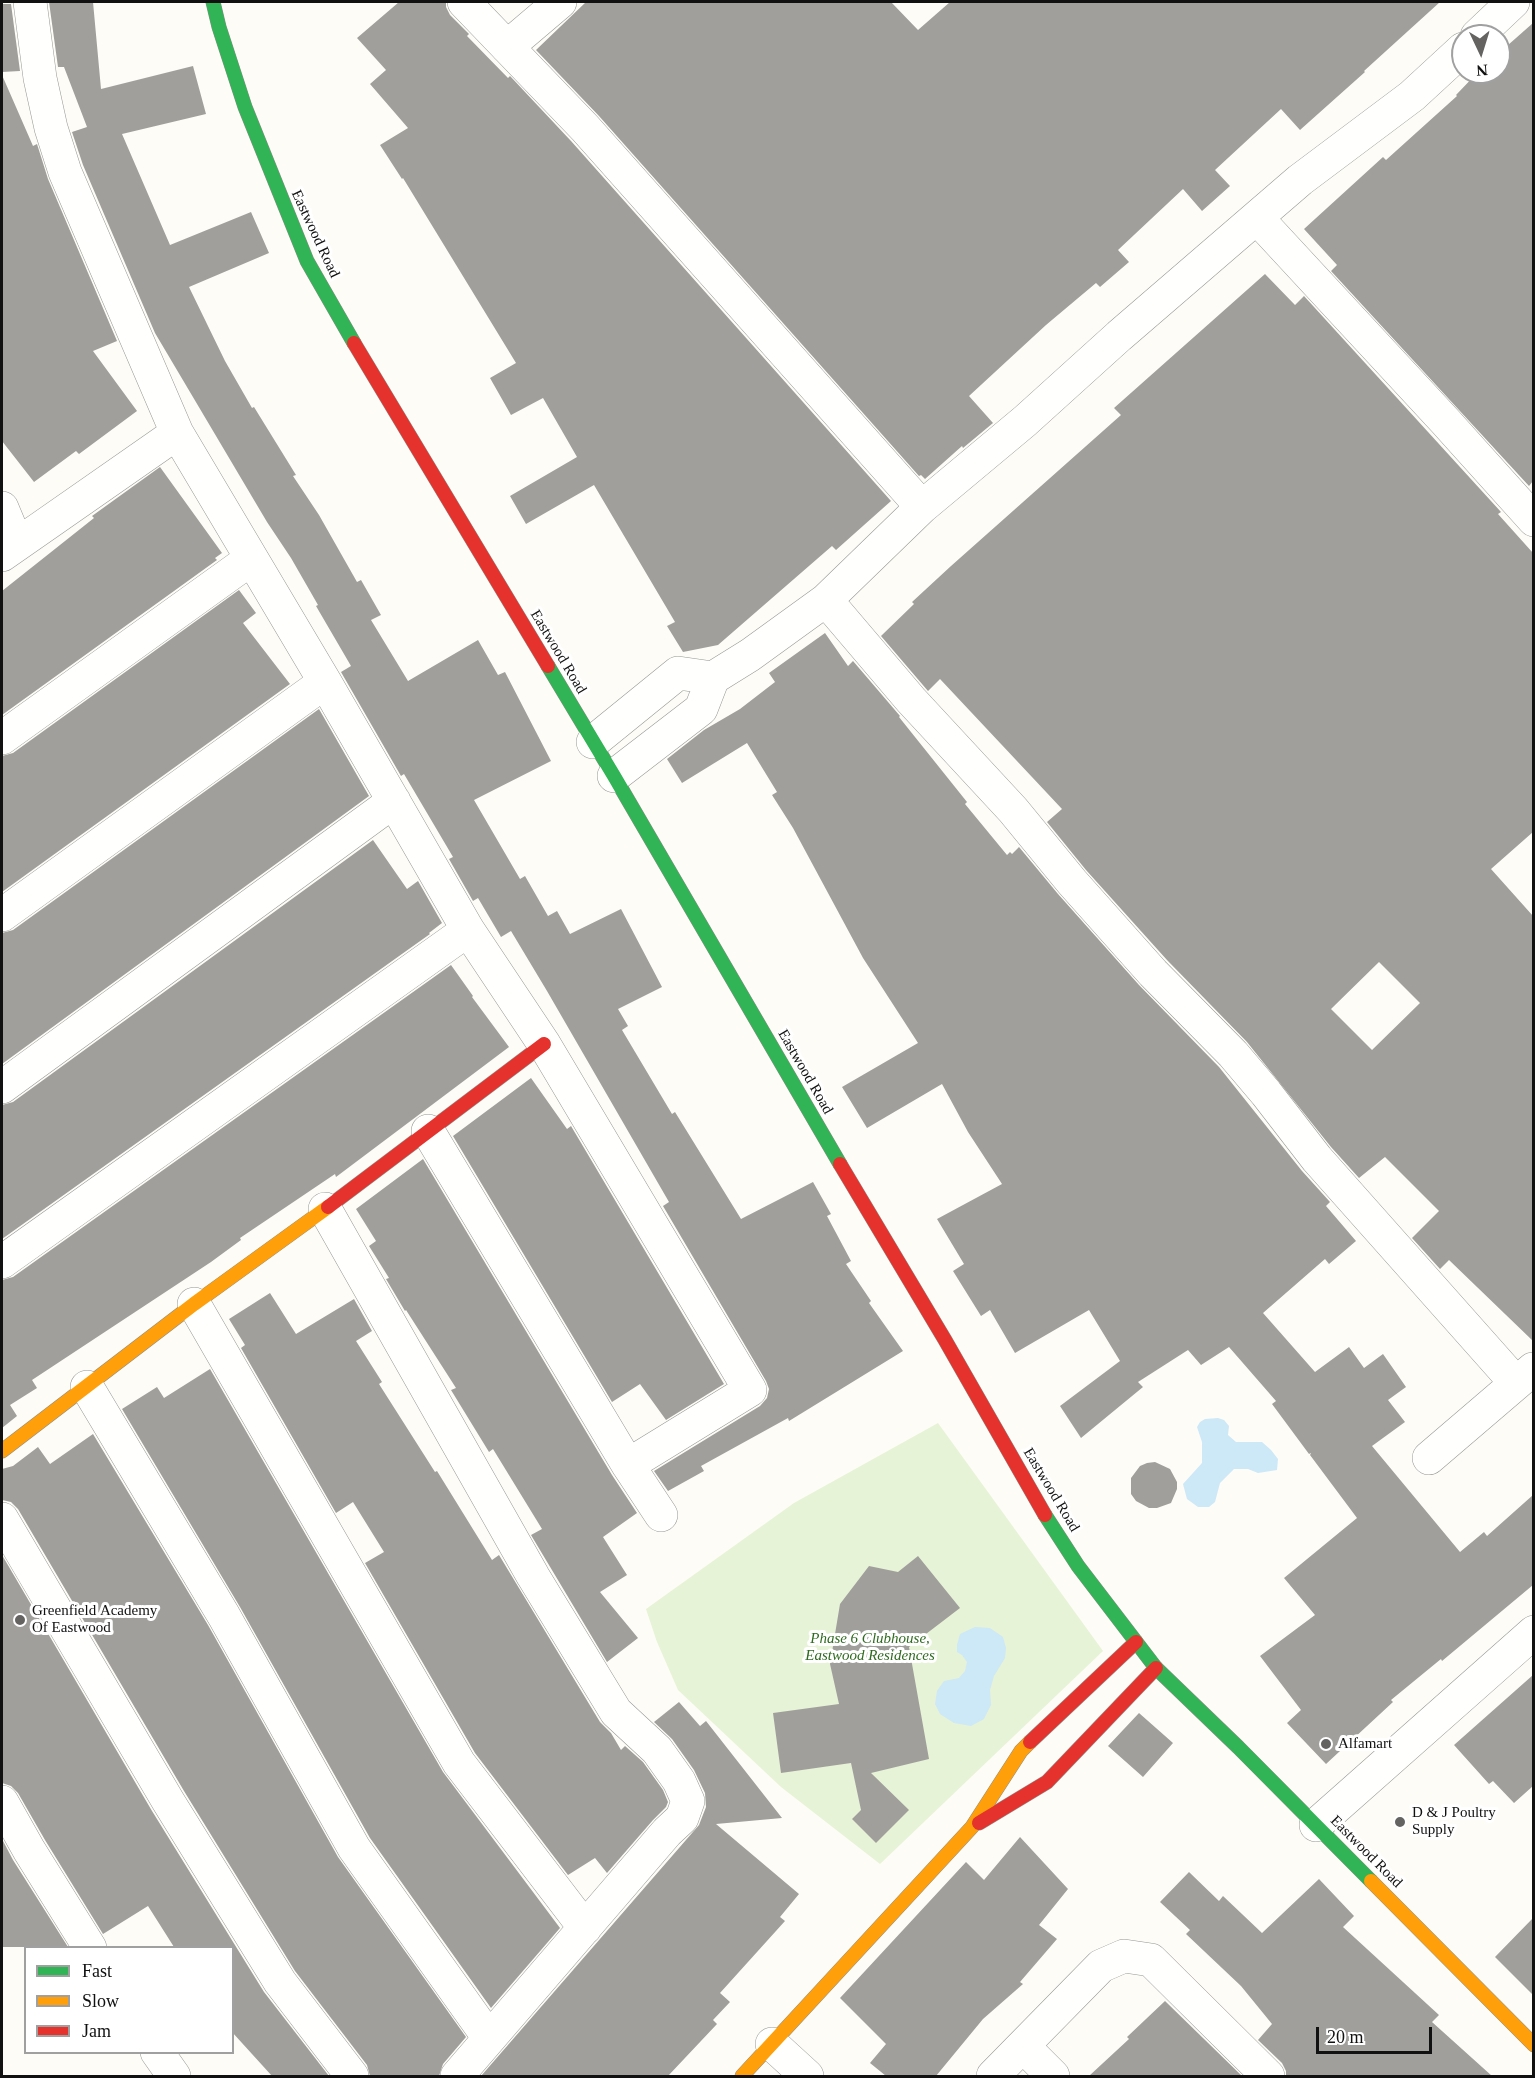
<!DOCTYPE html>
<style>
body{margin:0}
#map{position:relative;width:1535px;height:2078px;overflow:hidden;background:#fdfcf7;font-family:Georgia,serif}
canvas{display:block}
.frame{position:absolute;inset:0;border:3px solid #111;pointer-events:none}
.legend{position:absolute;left:24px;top:1946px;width:210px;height:108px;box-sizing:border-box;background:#fff;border:2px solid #a0a0a0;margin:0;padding:8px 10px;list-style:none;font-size:18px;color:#111}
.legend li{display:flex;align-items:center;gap:12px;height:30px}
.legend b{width:30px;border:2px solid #a0a0a0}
.north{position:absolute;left:1451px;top:24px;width:60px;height:60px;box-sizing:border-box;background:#fff;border:2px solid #a0a0a0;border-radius:50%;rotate:176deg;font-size:16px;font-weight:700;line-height:24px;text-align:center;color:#111}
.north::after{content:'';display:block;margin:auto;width:21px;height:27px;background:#646362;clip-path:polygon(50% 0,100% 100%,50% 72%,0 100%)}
.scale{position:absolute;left:1316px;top:2027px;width:116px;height:27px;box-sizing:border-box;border:3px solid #111;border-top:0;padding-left:8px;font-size:18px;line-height:21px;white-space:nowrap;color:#111;-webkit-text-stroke:4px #fff;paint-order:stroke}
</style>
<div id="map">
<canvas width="1535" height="2078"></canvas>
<div class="frame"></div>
<ul class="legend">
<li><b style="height:8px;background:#30b455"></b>Fast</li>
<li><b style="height:8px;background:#ff9f0a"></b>Slow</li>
<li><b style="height:8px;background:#e5322d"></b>Jam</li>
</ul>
<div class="north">N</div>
<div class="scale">20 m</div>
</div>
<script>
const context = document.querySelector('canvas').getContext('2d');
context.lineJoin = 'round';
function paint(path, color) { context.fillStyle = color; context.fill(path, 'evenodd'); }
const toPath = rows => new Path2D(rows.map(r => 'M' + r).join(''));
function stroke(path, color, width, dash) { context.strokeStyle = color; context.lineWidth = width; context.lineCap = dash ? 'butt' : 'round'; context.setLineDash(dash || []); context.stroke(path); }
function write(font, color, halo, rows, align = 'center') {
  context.font = font + ' Georgia,serif'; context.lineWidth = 6; context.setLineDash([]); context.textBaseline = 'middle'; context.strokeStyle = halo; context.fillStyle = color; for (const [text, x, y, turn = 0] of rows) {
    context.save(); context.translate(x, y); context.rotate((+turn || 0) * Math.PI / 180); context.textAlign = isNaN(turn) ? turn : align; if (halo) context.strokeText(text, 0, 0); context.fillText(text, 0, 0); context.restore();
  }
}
const green = toPath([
 [938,1423,1103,1651,880,1864,781,1787,678,1690,657,1642,646,1609,794,1503]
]);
const water = toPath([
 [1218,1418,1224,1420,1229,1426,1228,1435,1236,1442,1262,1442,1271,1450,1278,1459,1277,1470,1258,1473,1248,1469,1234,1469,1220,1483,1215,1502,1209,1507,1198,1507,1187,1499,1183,1484,1202,1463,1202,1442,1197,1427,1200,1422,1205,1419],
 [975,1627,990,1628,1003,1637,1006,1648,1005,1658,994,1676,990,1690,991,1705,984,1719,971,1726,954,1723,940,1714,935,1704,937,1691,944,1681,959,1678,965,1671,967,1662,962,1655,957,1652,957,1645,960,1634]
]);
const building = toPath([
 [49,2,93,2,101,89,193,66,206,114,122,134,170,245,251,212,269,253,189,287,225,361,252,408,254,407,296,475,293,476,319,515,357,582,361,580,381,615,371,620,408,681,478,640,498,675,505,672,551,761,474,800,520,879,525,876,548,916,557,911,570,934,621,909,662,987,618,1009,628,1026,622,1030,672,1114,675,1112,741,1219,813,1182,831,1214,827,1216,851,1261,846,1264,871,1301,869,1303,903,1351,789,1421,788,1418,701,1466,704,1471,668,1491,654,1471,760,1406,767,1398,769,1389,766,1381,663,1206,669,1202,547,991,511,931,501,937,478,898,473,901,449,859,453,857,404,774,401,776,341,672,351,666,316,606,318,605,291,558,267,522,155,333,83,165,72,132,87,127,64,67,58,67],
 [399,2,446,2,446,7,450,15,469,34,467,36,508,78,510,76,571,141,891,501,836,550,832,546,718,645,683,652,667,626,675,622,594,485,526,524,510,496,577,457,543,398,511,415,490,378,516,363,403,178,402,179,380,145,408,128,370,84,386,70,357,38],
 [586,2,891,2,918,30,950,2,1440,2,1364,71,1365,72,1300,130,1281,109,1215,170,1230,186,1202,211,1183,189,1118,250,1129,262,1100,287,1096,283,1046,325,969,396,993,423,963,448,962,446,925,479,921,475,919,476,599,116,536,50],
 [2,4,11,4,20,71,2,72],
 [1533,23,1533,481,1529,486,1331,271,1337,265,1304,229,1383,157,1386,160,1457,96,1456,95,1478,72,1499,72,1499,53],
 [2,75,33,146,37,144,48,179,117,341,93,351,137,411,79,454,76,451,34,482,2,441],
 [1265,274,1295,305,1304,296,1501,512,1498,514,1533,553,1533,832,1491,869,1533,916,1533,1341,1449,1260,1440,1269,1412,1238,1439,1211,1385,1157,1359,1178,1331,1147,1247,1042,1167,960,1086,870,1047,822,1062,809,940,679,928,691,881,636,914,604,912,602,951,566,1121,415,1114,408],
 [1379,962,1420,1003,1372,1050,1331,1009],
 [160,467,222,553,215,558,217,560,2,715,2,591,94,518,92,516],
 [239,590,256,613,243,623,290,684,2,892,2,756,13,753],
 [825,633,848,666,853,661,900,716,899,717,967,802,965,804,1007,855,1010,852,1012,854,1019,847,1058,894,1139,985,1219,1067,1302,1171,1330,1202,1326,1206,1356,1241,1329,1264,1325,1259,1263,1313,1315,1372,1349,1347,1364,1368,1383,1354,1406,1387,1388,1400,1405,1422,1372,1446,1460,1552,1484,1532,1487,1536,1533,1495,1533,1585,1442,1661,1441,1659,1391,1700,1393,1702,1326,1764,1287,1723,1301,1710,1260,1656,1315,1615,1284,1578,1357,1518,1310,1455,1311,1453,1309,1454,1272,1404,1276,1401,1229,1347,1201,1365,1188,1350,1138,1382,1143,1387,1081,1438,1060,1406,1120,1361,1089,1310,1015,1353,990,1310,981,1316,953,1271,964,1264,937,1219,1002,1184,968,1132,942,1084,867,1128,842,1087,918,1043,863,958,793,828,772,795,777,792,747,743,682,783,667,759,704,730,740,709,775,682,769,673],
 [319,709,369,796,2,1064,2,933,13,930],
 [373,840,407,889,418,881,442,923,429,933,430,934,2,1239,2,1105,13,1102],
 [451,965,473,996,472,997,509,1047,336,1177,335,1174,240,1238,241,1240,211,1262,32,1380,37,1388,10,1405,17,1416,2,1428,2,1280,13,1277],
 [531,1078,567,1129,571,1126,724,1384,666,1420,640,1384,612,1402,453,1136],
 [423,1159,612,1475,637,1513,603,1537,627,1575,600,1592,638,1638,607,1662,531,1535,542,1529,493,1449,489,1452,451,1390,456,1388,406,1310,405,1311,386,1279,389,1278,369,1246,376,1241,356,1209],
 [270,1293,296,1334,354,1299,372,1331,356,1341,382,1382,379,1384,435,1472,437,1471,492,1560,499,1555,600,1722,611,1733,621,1750,625,1746,643,1762,663,1790,668,1802,666,1807,653,1820,607,1873,595,1858,568,1875,475,1753,365,1563,384,1552,353,1502,336,1513,241,1348,245,1345,229,1319],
 [210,1369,443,1772,560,1928,491,2008,370,1838,240,1607,122,1409,157,1387,164,1398],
 [93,1434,208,1625,338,1857,466,2037,443,2064,439,2076,370,2076,367,2065,295,1971,184,1791,18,1509,11,1502,2,1500,2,1469,13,1466,38,1447,50,1464],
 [1155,1462,1170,1469,1177,1482,1177,1489,1171,1503,1157,1508,1149,1508,1136,1501,1131,1494,1131,1478,1140,1466,1147,1463],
 [2,1555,152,1811,264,1992,329,2076,272,2076,232,2032,232,1947,174,1947,148,1906,103,1934,45,1840,18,1793,11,1786,2,1783],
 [918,1556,960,1608,909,1647,929,1759,871,1773,909,1810,876,1843,852,1819,861,1810,851,1763,781,1773,773,1713,839,1704,830,1664,840,1604,869,1566,898,1572],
 [1533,1675,1533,1786,1514,1803,1493,1781,1489,1784,1454,1745],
 [679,1702,700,1726,706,1721,782,1818,716,1824,799,1894,780,1917,785,1921,720,1993,730,2002,713,2020,717,2024,668,2076,481,2076,699,1825,706,1807,705,1793,694,1770,672,1739,654,1722],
 [1139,1713,1173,1743,1143,1777,1108,1746],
 [1020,1837,1068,1889,1039,1925,1057,1939,1020,1982,1023,1984,983,2019,936,2076,886,2076,870,2063,886,2044,840,1998,966,1862,984,1880],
 [2,1839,13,1860,68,1947,2,1947],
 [1189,1872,1219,1901,1223,1896,1262,1933,1319,1879,1354,1916,1343,1927,1439,2015,1432,2022,1492,2076,1286,2076,1286,2071,1282,2063,1258,2040,1272,2024,1241,1986,1186,1934,1190,1930,1160,1902],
 [1533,1918,1533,1995,1495,1957],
 [1165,2001,1242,2076,1089,2076,1129,2039,1127,2037]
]);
const street = toPath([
 [30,2,40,78,51,128,65,172,177,433,325,682,468,930,544,1044,750,1390,628,1465],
 [464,2,585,128,922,507],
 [1477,36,1513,2],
 [507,47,560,2],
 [1257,218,1445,421,1534,520],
 [2,508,17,544],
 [2,555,177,433],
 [826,600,911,700,1013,810,1072,882,1153,973,1233,1054,1266,1093,1317,1159,1516,1383],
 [2,738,251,559],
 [593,742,678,673,713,678],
 [614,776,701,709,713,678,750,655,826,600,922,507,1025,421,1119,336,1300,180,1412,96,1463,49],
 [2,915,325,682],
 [2,1087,394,801],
 [428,1131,628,1465,661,1515],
 [325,1209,533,1576,616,1712,657,1750,679,1781,688,1801,682,1818,667,1832,457,2076],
 [2,1262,468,930],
 [194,1304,459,1763,585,1928],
 [87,1387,224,1616,354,1848,489,2038],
 [1429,1458,1533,1369],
 [2,1519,168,1801,280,1982,352,2076],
 [2,1802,29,1850,90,1948],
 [1316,1825,1534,1632],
 [772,2044,807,2076],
 [1023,2046,1053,2076],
 [157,2052,174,2076],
 [993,2076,1101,1966,1124,1956,1151,1960,1268,2076]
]);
const fast = toPath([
 [213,2,219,27,245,107,307,261,354,343],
 [548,666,614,776,840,1164],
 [1045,1515,1078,1566,1156,1668,1238,1747,1371,1881]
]);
const slow = toPath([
 [2,1451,194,1304,328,1207],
 [1371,1881,1534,2045],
 [742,2076,972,1827,1021,1751,1030,1742]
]);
const jam = toPath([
 [354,343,548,666],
 [840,1164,945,1340,1045,1515],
 [328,1207,544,1044],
 [1030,1742,1136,1642],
 [979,1823,1047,1782,1156,1668]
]);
const markers = [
 [20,1620,6,"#646362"],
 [1326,1744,6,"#646362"],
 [1400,1822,6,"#646362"]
];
const streetNames = [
 ["Eastwood Road",315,234,65],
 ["Eastwood Road",558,652,59],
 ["Eastwood Road",805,1072,60],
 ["Eastwood Road",1051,1490,59],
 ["Eastwood Road",1366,1852,45]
];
const poiNames = [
 ["Greenfield Academy",32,1611],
 ["Of Eastwood",32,1628],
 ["Alfamart",1338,1744],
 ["D & J Poultry",1412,1813],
 ["Supply",1412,1830]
];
const parkNames = [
 ["Phase 6 Clubhouse,",870,1639],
 ["Eastwood Residences",870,1656]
];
paint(green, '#e7f3d7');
paint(water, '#cde8f7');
paint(building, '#a19f9c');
stroke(street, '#979795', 34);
stroke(fast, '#8e8d8b', 15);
stroke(slow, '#8e8d8b', 15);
stroke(jam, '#8e8d8b', 15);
stroke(street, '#fffffe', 33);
stroke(fast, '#30b455', 14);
stroke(slow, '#ff9f0a', 14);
stroke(jam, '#e5322d', 14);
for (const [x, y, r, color] of markers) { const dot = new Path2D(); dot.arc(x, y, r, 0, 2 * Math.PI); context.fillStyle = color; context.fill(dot); stroke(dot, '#fff', 2); }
write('15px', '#111', '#fff', streetNames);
write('15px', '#111', '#fff', poiNames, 'left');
write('italic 15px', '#2f6b1f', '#fff', parkNames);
</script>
